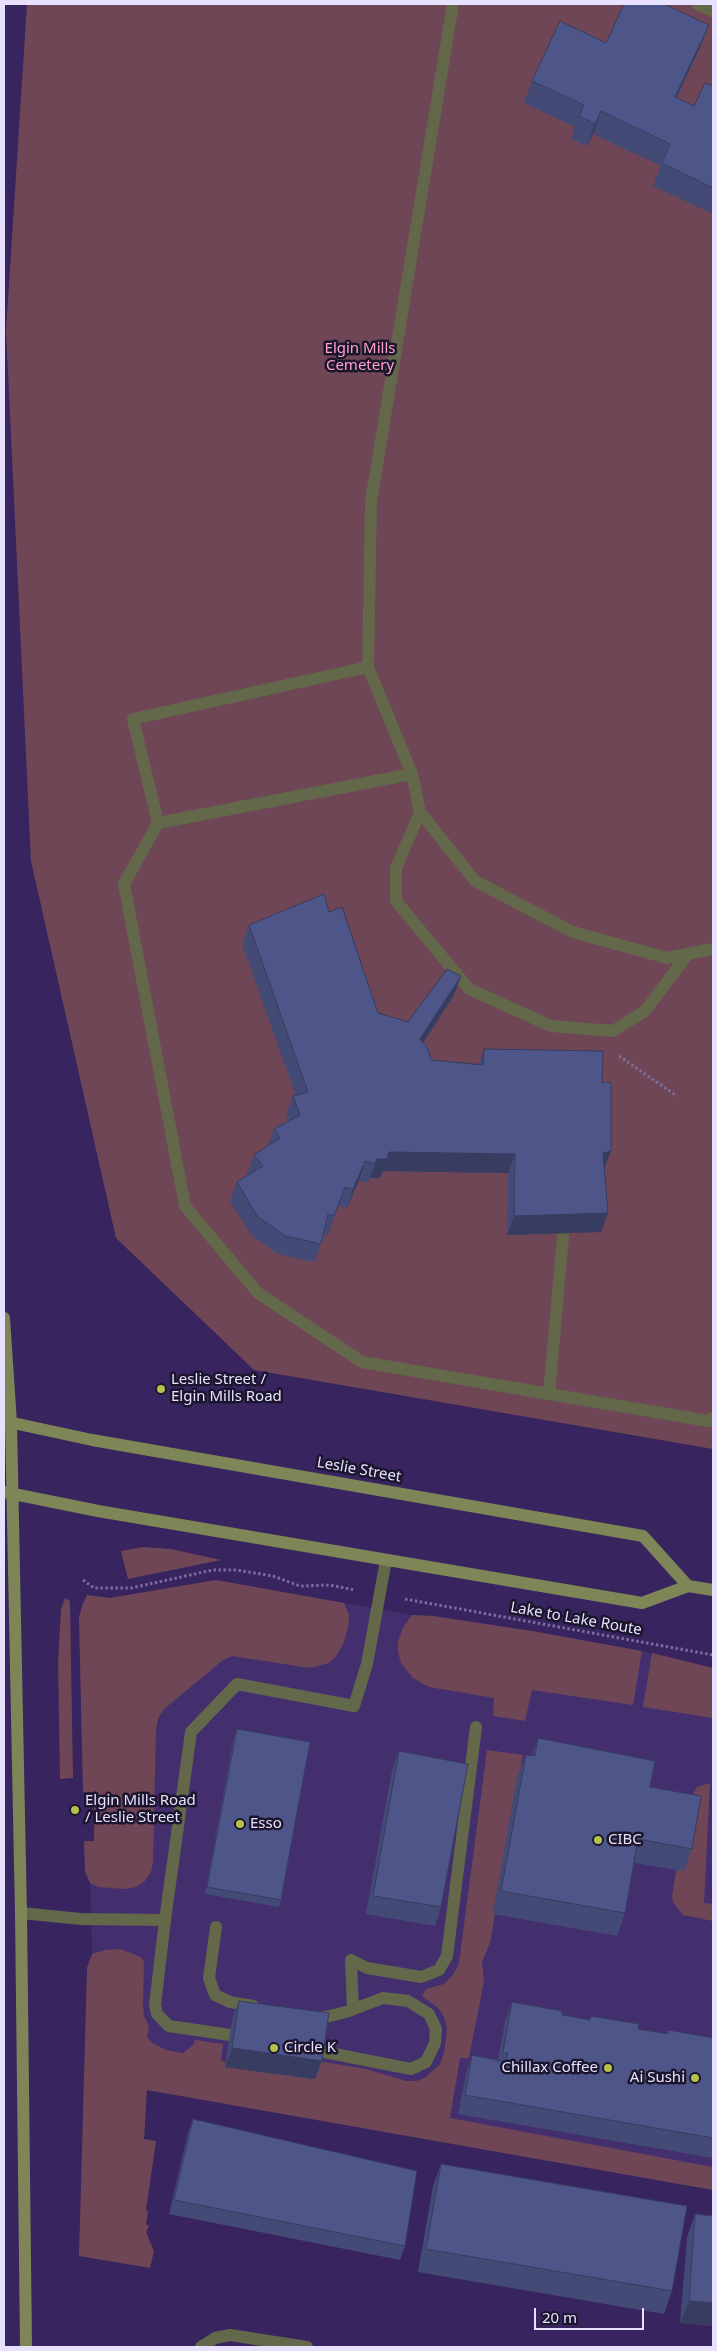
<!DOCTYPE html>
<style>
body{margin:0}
#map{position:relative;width:717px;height:2351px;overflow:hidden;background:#38245e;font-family:"Noto Sans",sans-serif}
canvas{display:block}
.frame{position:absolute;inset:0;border:5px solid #e8e1fe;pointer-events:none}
.scale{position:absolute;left:534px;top:2308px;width:110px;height:22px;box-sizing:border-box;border:2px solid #e8e1fe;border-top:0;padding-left:6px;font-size:15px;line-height:18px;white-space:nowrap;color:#e8e1fe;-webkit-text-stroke:4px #1c152e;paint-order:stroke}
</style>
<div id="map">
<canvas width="717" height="2351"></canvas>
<div class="frame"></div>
<div class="scale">20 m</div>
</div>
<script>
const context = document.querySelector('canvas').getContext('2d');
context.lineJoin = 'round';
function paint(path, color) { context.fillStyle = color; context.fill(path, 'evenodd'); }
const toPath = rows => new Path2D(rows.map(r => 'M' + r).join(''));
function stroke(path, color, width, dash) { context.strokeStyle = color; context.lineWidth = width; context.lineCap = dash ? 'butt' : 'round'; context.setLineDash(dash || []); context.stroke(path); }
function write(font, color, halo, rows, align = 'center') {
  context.font = font + ' "Noto Sans",sans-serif'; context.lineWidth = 5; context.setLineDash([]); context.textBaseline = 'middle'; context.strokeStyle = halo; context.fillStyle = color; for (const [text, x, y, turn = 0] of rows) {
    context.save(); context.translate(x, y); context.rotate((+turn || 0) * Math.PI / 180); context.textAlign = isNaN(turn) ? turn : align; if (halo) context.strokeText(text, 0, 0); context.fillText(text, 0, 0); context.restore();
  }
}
const built = toPath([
 [216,1580,412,1615,433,1616,532,1631,642,1651,713,1668,713,2190,147,2090,87,1968,92,1954,90,1883,85,1871,84,1841,94,1841,94,1792,83,1792,79,1617,87,1595,110,1598]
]);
const green = toPath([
 [27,4,713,4,713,1449,254,1370,116,1238,31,861,6,330],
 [143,1547,171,1549,221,1560,128,1579,121,1551],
 [216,1580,344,1603,349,1615,348,1628,343,1644,337,1655,329,1663,310,1668,232,1656,223,1660,164,1709,158,1719,156,1729,153,1862,151,1872,145,1881,136,1887,125,1889,98,1887,90,1883,85,1871,84,1841,94,1841,94,1792,83,1792,79,1617,82,1606,87,1595,110,1598],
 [65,1598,70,1601,73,1778,60,1779,58,1661,61,1609],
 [412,1615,433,1616,532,1631,642,1651,633,1705,532,1690,525,1721,493,1716,494,1698,429,1687,413,1678,401,1663,398,1652,398,1641,404,1626],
 [652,1653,713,1668,713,1718,643,1707],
 [487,1750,523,1755,493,1913,495,1914,490,1943,482,1962,484,1981,469,2058,460,2058,450,2118,713,2167,713,2190,147,2090,144,2139,156,2141,146,2210,148,2212,146,2224,149,2226,146,2232,154,2251,150,2268,79,2256,87,1968,92,1954,105,1950,120,1949,141,1957,144,1962,143,2004,144,2016,149,2026,147,2037,151,2042,166,2050,183,2053,193,2045,195,2040,223,2044,221,2060,226,2063,226,2067,315,2079,318,2061,366,2069,406,2081,417,2081,426,2077,440,2064,444,2053,447,2029,444,2016,438,2008,422,1996,426,1989,444,1984,453,1975,459,1963],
 [710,1783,704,1903,713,1904,713,1921,683,1915,673,1902,672,1896,688,1802,697,1787]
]);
const path = toPath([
 [619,1056,677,1096],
 [83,1580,94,1588,131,1588,213,1570,236,1570,273,1576,300,1586,330,1585,355,1590],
 [405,1599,713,1655]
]);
const lane = toPath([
 [453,4,371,501,368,667,412,774,420,812,475,881,573,932,667,958,713,949],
 [697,4,713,11],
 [412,774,158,823,124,884,185,1206,258,1293,362,1362,708,1421,713,1418],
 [420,812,396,868,396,901,469,989,551,1026,613,1031,645,1011,688,954],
 [158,823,133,719,368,667],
 [549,1394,563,1237],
 [21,1913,81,1919,165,1920,191,1732,237,1684,354,1706,367,1664,386,1560],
 [165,1920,155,2005,157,2014,169,2026,230,2035],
 [216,1927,209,1978,215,1995,230,2002,253,2006],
 [353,2009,351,1960,367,1968,421,1977,439,1970,447,1956,476,1727],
 [312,2018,317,2019,346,2012,383,1998,408,2001,429,2014,436,2029,435,2043,426,2062,411,2069,319,2051]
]);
const street = toPath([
 [201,2347,215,2338,230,2335,307,2347]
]);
const secondary = toPath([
 [4,1318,11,1423,21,1913,26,2347],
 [4,1421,92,1440,643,1536,688,1586],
 [4,1492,98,1511,642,1603,688,1586,713,1590]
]);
const wall = toPath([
 [606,43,700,47,677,98,694,106,713,86,713,214,653,186,661,166,593,134,587,146,571,139,575,127,524,103,532,81],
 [329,912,378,1013,408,1022,461,976,454,995,423,1043,431,1060,479,1064,484,1049,602,1083,611,1151,604,1169,608,1213,601,1232,507,1235,508,1173,383,1171,380,1178,370,1178,368,1183,359,1180,347,1208,338,1206,328,1235,323,1233,321,1244,314,1262,278,1254,251,1235,230,1201,237,1182,248,1175,247,1174,254,1155,268,1146,274,1129,289,1121,286,1115,293,1096,296,1096,242,944,249,925],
 [237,1729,281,1900,279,1907,205,1894,234,1736],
 [538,1738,650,1787,692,1849,684,1871,634,1863,625,1913,617,1936,493,1914,517,1777,526,1755,532,1756],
 [399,1751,441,1907,435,1926,366,1914,392,1770],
 [239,2001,322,2061,315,2079,225,2067,232,2019],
 [512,2002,562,2015,590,2020,591,2016,638,2029,667,2034,668,2030,713,2038,713,2158,458,2114,466,2074,472,2055,498,2060,505,2021],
 [193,2119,405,2246,400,2260,169,2214,188,2133],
 [441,2164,672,2291,664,2314,418,2272,433,2186],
 [695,2214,713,2216,713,2326,680,2323,687,2237]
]);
const shadedWall = toPath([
 [709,25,700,47,666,119,675,97],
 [601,111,593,134,587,146,595,124],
 [461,976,454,995,413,1058,420,1039],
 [611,1151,604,1169,603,1153],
 [389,1152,515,1154,508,1173,383,1171,380,1178,370,1178,377,1159],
 [365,1161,359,1180,347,1208,353,1189],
 [608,1213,601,1232,507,1235,514,1216],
 [232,2048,322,2061,315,2079,225,2067],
 [689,2301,713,2303,713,2326,680,2323]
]);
const building = toPath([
 [624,4,664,4,709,25,675,97,694,106,705,83,713,86,713,188,662,163,670,144,601,111,595,124,579,116,584,105,532,81,560,21,606,43,624,4],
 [324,894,329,912,342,907,378,1013,408,1022,447,969,461,976,420,1039,428,1049,431,1060,483,1065,484,1049,603,1051,602,1083,611,1082,611,1151,603,1153,608,1213,514,1216,515,1154,389,1152,387,1159,377,1159,375,1164,365,1161,353,1189,345,1187,334,1216,328,1214,321,1244,285,1236,257,1216,237,1182,263,1166,254,1155,280,1138,274,1129,300,1115,293,1096,308,1092,249,925,324,894],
 [237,1729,310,1742,281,1900,207,1887,237,1729],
 [538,1738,655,1761,650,1787,701,1796,692,1849,638,1839,625,1913,501,1891,526,1755,535,1756,538,1738],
 [399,1751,468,1764,441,1907,373,1896,399,1751],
 [239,2001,329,2013,322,2061,232,2048,239,2001],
 [512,2002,562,2011,562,2015,590,2020,591,2016,639,2024,638,2029,668,2034,668,2030,713,2038,713,2138,465,2095,472,2055,506,2062,508,2053,503,2052,512,2002],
 [193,2119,417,2171,405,2246,174,2200,193,2119],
 [441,2164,687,2206,672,2291,426,2249,441,2164],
 [695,2214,713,2216,713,2303,689,2301,695,2214]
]);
const markers = [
 [161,1389,5,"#b3c24b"],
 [75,1810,5,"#b3c24b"],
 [240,1824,5,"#b3c24b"],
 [598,1840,5,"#b3c24b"],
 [274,2048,5,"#b3c24b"],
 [608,2068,5,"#b3c24b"],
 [695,2078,5,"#b3c24b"]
];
const parkNames = [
 ["Elgin Mills",360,349],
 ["Cemetery",360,366]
];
const poiNames = [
 ["Leslie Street /",171,1380],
 ["Elgin Mills Road",171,1397],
 ["Elgin Mills Road",85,1801],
 ["/ Leslie Street",85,1818],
 ["Esso",250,1824],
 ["CIBC",608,1840],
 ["Circle K",284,2048],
 ["Chillax Coffee",598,2068,"right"],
 ["Ai Sushi",685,2078,"right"]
];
const streetNames = [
 ["Leslie Street",359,1470,10],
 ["Lake to Lake Route",576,1619,10]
];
paint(built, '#442f6e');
paint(green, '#6f4655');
stroke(path, '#7b6c9b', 3, [2.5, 2.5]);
stroke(lane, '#63684b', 12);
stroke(street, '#63684b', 12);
stroke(secondary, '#7e8657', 12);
paint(wall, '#434a76');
paint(shadedWall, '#373c60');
paint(building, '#4e5689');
stroke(building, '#373c60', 1);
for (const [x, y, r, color] of markers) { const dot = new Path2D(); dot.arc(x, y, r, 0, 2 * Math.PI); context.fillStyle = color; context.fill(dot); stroke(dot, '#1c152e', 2); }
write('15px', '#fea4c6', '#1c152e', parkNames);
write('15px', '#e8e1fe', '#1c152e', poiNames, 'left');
write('15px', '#e8e1fe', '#1c152e', streetNames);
</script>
